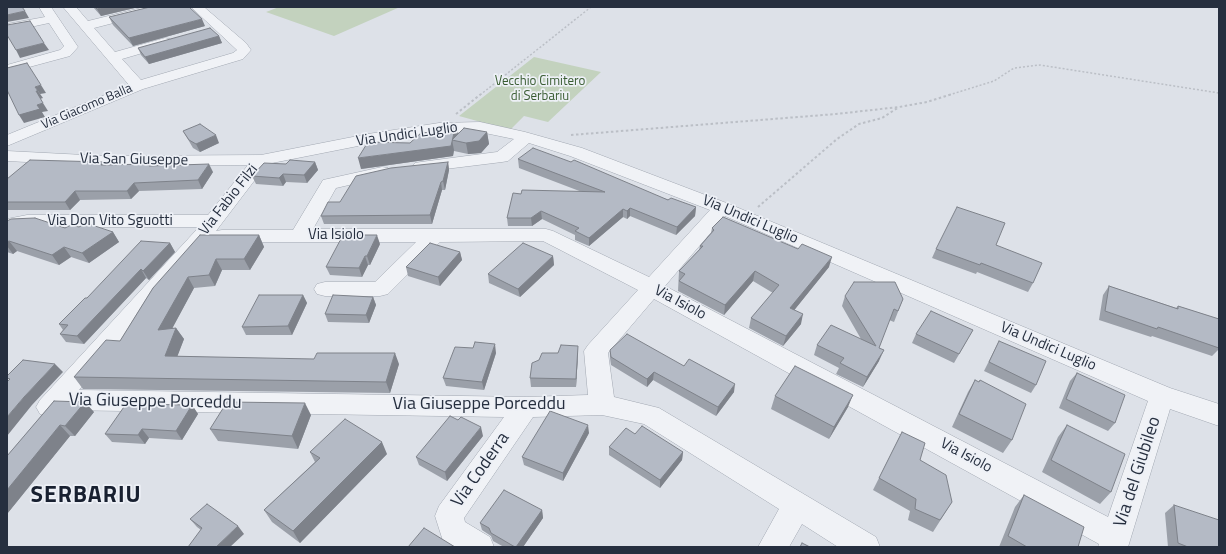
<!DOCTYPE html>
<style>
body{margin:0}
#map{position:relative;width:1226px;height:554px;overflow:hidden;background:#dde1e8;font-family:"Titillium Web",sans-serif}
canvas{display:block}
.frame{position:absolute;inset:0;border:8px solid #262f3f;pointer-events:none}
</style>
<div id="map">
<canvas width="1226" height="554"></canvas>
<div class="frame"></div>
</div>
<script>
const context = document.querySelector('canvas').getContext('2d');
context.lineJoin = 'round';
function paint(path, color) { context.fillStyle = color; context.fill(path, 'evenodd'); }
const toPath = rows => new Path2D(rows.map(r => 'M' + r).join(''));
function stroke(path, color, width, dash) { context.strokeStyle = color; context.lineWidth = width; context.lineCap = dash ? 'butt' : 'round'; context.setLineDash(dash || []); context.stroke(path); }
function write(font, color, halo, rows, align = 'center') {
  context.font = font + ' "Titillium Web",sans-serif'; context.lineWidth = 3.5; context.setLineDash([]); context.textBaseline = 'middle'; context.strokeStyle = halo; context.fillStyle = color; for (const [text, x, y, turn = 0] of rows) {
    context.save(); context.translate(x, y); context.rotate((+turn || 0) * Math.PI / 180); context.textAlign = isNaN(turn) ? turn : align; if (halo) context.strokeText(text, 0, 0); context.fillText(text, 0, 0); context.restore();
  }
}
const green = toPath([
 [279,7,400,7,334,36,266,12],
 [534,57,601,72,548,122,524,116,510,130,459,116]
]);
const pathFar1 = toPath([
 [480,95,591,7],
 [949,95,994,81,1014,68,1040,65,1219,93]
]);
const path = toPath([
 [456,114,481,94],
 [571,135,836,114,899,107,927,102,952,94],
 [758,207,837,139,859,124,882,118,899,107]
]);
const minor = toPath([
 [39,7,51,7,78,47,70,56,7,73,7,65,60,50,64,46,49,23,7,32,7,24,45,17,39,7],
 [63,7,76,7,88,21,145,7,166,7,164,10,94,28,115,52,165,38,170,39,172,42,170,45,122,59,141,80,233,53,237,50,191,7,204,7,246,43,251,50,243,59,143,89,7,146,7,135,129,85,63,7],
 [480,122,525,132,582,148,729,204,1170,388,1219,404,1219,426,1170,409,1128,547,1098,547,1099,544,654,299,608,353,614,397,659,408,876,537,880,547,838,547,802,524,789,547,758,547,779,509,644,424,602,415,533,417,464,518,465,522,490,537,494,547,452,547,443,541,435,516,439,506,504,417,61,410,58,414,49,417,40,414,36,407,40,400,199,227,27,227,18,228,7,233,7,219,27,215,208,215,248,165,104,166,7,161,7,151,104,156,261,155,368,134,439,123,480,122],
 [480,132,514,139,497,152,421,162,415,163,412,167,415,171,421,172,502,162,508,161,529,143,570,156,710,210,649,277,553,231,546,229,313,229,336,188,388,176,391,172,388,168,382,167,323,180,293,230,222,230,216,231,267,164,368,144,439,133,480,132],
 [725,216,1148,401,1108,517,665,286,725,216],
 [212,236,215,240,222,242,416,242,375,282,325,282,317,284,314,289,317,294,325,296,380,296,388,294,440,242,543,241,638,290,588,345,584,351,588,395,526,397,79,390,212,236]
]);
const wall = toPath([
 [93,7,139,7,101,16],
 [109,17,205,26,133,46,113,25],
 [219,36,222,43,149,64,141,55,138,48],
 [183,131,219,143,200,152,193,148],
 [487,132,489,144,481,153,468,154,454,151,454,150,453,156,361,169,410,143,440,135],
 [518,159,696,207,695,216,676,235,630,216,627,219,623,217,589,246,575,240,575,235,542,219,532,226,508,226,507,218,521,194,582,192,519,168],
 [103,162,105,165,150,164,151,166,213,172,202,189,139,191,131,199,80,200,70,210,7,210,7,179],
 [315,162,318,170,307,183,286,182,283,186,256,184,252,176],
 [448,162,449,170,445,190,442,190,432,224,324,224,321,216,340,202],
 [7,221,65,228,79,227,113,232,119,242,89,263,71,257,59,265,17,251,13,254,7,252],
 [712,228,829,267,794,310,801,324,783,346,749,328,751,318,773,293,753,281,724,315,678,291,679,271,699,250,700,246,711,233],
 [259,235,264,247,250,270,222,270,215,286,194,288,172,328,176,328,184,339,177,356,399,364,390,393,83,389,74,377,120,341,153,288],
 [170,243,175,252,149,280,146,278,84,344,66,342,60,334,63,330,59,324,87,298],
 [380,244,370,265,368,265,362,277,330,275,326,267],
 [996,245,1033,283,1028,292,977,272,976,274,932,258,936,249],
 [460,252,462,260,440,286,408,276,406,267],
 [553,256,554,265,520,297,489,283,488,274],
 [1109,286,1176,308,1178,306,1219,319,1219,349,1212,356,1152,336,1151,337,1099,320,1103,295],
 [303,295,307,303,292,335,246,335,242,327],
 [845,296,903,299,894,322,889,320,879,348,879,361,863,387,836,374,839,368,814,355,817,345,861,339,842,306],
 [373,297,376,305,369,323,328,322,325,314],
 [973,330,954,363,912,343,916,334],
 [999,341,1036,385,1031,393,984,371],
 [473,348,496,353,484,390,446,386,443,378],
 [610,350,684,366,734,392,716,416,653,380,647,387,611,365,610,358],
 [578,354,576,387,531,387,530,378],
 [1077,373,1115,423,1108,431,1059,408,1070,381],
 [975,380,1012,440,1003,453,952,427,968,392],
 [775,396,848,407,829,439,771,409],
 [54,401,94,412,75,436,70,436,7,514,7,456],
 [192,405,198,414,182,440,149,438,145,444,112,442,105,434],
 [311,415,298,449,218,441,210,429],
 [1067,425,1111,492,1100,504,1042,472,1058,437],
 [902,432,920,460,952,502,933,532,908,520,910,511,873,490],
 [589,433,563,481,524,465,522,457],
 [635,434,683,452,682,460,660,488,609,455,609,447],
 [483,436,447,481,419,465,416,457],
 [310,452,387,454,300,543,272,522,264,510,315,462],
 [1024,495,1078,547,999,547,1015,507],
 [1174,505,1219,547,1168,547,1165,513],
 [542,510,543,518,523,547,504,547,493,541,491,536,482,530,480,523],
 [190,519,244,534,201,530,197,527]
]);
const shadedWall = toPath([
 [105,7,139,7,101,16,97,9],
 [25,11,29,18,7,22,7,15],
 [202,19,205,26,133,46,129,38],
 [219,36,222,43,149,64,145,57],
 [44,43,49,50,20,58,16,50],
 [41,85,46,93,40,94,35,87],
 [36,91,38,91,43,98,40,99],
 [43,103,48,111,42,112,45,117,24,123,19,115,37,105],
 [456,124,458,134,452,140,454,150,453,156,361,169,358,158,451,146],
 [487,132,489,144,481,153,468,154,466,143],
 [216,135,219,143,200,152,196,144],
 [315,162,318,170,307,183,304,175],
 [448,162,449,170,445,190,443,181],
 [209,164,213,172,202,189,198,180],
 [283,174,286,182,283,186,279,178],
 [441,182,442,190,432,224,430,215],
 [134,183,139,191,131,199,127,191],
 [75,191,80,200,70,210,65,202],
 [696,207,695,216,676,235,677,227],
 [630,208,630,216,627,219,627,211],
 [623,209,623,217,589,246,589,238],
 [541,211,542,219,532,226,531,218],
 [113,232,119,242,89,263,82,253],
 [259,235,264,247,250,270,244,259],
 [377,235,380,244,370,265,367,256],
 [9,241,17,251,13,254,7,246,7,242],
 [170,243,175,252,149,280,143,271],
 [64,247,71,257,59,265,52,255],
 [460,252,462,260,440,286,438,277],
 [365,256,368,265,362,277,359,268],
 [553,256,554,265,520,297,518,289],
 [832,257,829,267,788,318,790,308],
 [216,259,222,270,215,286,209,275],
 [141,269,146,278,84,344,77,336],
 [755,271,753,281,724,315,725,305],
 [188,277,194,288,165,342,158,330],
 [303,295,307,303,292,335,288,326],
 [373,297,376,305,369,323,366,315],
 [803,314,801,324,783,346,786,336],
 [176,328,184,339,173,368,165,356],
 [495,344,496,353,484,390,482,382],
 [578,346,578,354,576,387,576,379],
 [884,350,879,361,863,387,867,377],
 [395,353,399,364,390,393,386,382],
 [55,364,63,372,32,405,7,436,7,417,24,397],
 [654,372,653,380,647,387,647,379],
 [735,384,734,392,716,416,718,407],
 [853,395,848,407,829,439,834,427],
 [85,402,94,412,75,436,65,426],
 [305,403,311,415,298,449,292,436],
 [192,405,198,414,182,440,176,431],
 [60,425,70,436,7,514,7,490],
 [588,425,589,433,563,481,563,473],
 [481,427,483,436,447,481,445,472],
 [142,429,149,438,145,444,138,435],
 [382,442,387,454,300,543,293,531],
 [683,452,682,460,660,488,660,480],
 [542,510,543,518,523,547,516,547],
 [238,526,244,534,230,547,216,547]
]);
const building = toPath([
 [7,7,22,7,25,11,7,15,7,7],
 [95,7,105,7,97,9,95,7],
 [150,7,189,7,202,19,129,38,109,17,150,7],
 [30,21,44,43,16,50,7,35,7,25,30,21],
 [210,28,219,36,145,57,138,48,210,28],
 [27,63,41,85,35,87,38,91,36,91,43,103,37,105,40,109,19,115,7,90,7,68,27,63],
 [200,124,216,135,196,144,189,140,183,131,200,124],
 [452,124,456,124,451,146,358,158,368,142,410,143,422,132,440,135,452,124],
 [464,128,487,132,479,141,466,143,452,140,464,128],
 [533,148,571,162,574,160,668,200,671,198,696,207,677,227,630,208,627,211,623,209,589,238,575,231,579,228,541,211,531,218,507,218,513,193,521,194,522,190,605,192,518,159,533,148],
 [30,160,103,162,101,165,150,164,149,166,209,164,198,180,134,183,127,191,75,191,65,202,7,202,7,179,30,160],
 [290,160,315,162,304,175,283,174,279,178,252,176,264,163,286,164,290,160],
 [448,162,443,181,441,182,430,215,321,216,328,202,340,202,356,176,391,168,448,162],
 [957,207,1005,223,996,245,1042,263,1033,283,981,263,980,265,936,249,957,207],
 [723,217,798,249,802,244,832,257,790,308,803,314,786,336,751,318,779,285,755,271,725,305,679,281,685,274,679,271,703,246,700,246,714,230,712,228,723,217],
 [35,218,65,228,71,225,79,227,86,223,113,232,82,253,64,247,52,255,9,241,7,242,7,221,11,219,35,218],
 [200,235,259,235,244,259,216,259,209,275,188,277,158,330,176,328,165,356,314,359,317,353,395,353,386,382,74,377,106,340,120,341,153,288,200,235],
 [343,235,377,235,367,256,365,256,359,268,326,267,343,235],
 [141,241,170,243,143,271,141,269,77,336,60,334,68,325,59,324,85,298,87,298,141,241],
 [430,243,460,252,438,277,406,267,430,243],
 [523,243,553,256,518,289,488,274,523,243],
 [854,282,895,282,903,299,898,311,894,309,879,348,884,350,867,377,840,363,844,358,817,345,831,325,876,346,845,296,854,282],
 [1109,286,1178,309,1178,306,1219,319,1219,348,1158,327,1157,329,1105,311,1109,286],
 [259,295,303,295,288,326,242,327,259,295],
 [333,295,373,297,366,315,325,314,333,295],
 [931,311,973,330,959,354,916,334,931,311],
 [627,334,684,366,689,359,735,384,718,407,654,372,647,379,611,357,610,350,627,334],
 [999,341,1046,361,1036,385,989,362,999,341],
 [475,342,495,344,482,382,443,378,455,347,473,348,475,342],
 [561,345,578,346,576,379,530,378,532,363,539,360,542,353,558,353,561,345],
 [23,360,55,364,24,397,7,417,7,382,10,379,7,378,7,376,23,360],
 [795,366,853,395,834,427,775,396,795,366],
 [1077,373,1125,395,1115,423,1066,399,1077,373],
 [975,380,979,382,980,380,1026,404,1012,440,959,414,975,380],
 [54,401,85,402,65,426,60,425,7,490,7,456,54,401],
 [227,402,305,403,292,436,210,429,227,402],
 [126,404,192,405,176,431,142,429,138,435,105,434,126,404],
 [550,411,588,425,563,473,522,457,550,411],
 [450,416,458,420,461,417,481,427,445,472,416,457,450,416],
 [345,419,382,442,293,531,264,510,320,458,310,452,345,419],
 [1067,425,1125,454,1111,492,1051,460,1067,425],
 [642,426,683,452,660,480,609,447,626,428,635,434,642,426],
 [902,432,925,443,920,460,946,475,952,502,940,520,915,509,916,499,879,478,902,432],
 [504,490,542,510,516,547,515,547,491,533,489,528,480,523,504,490],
 [1024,495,1084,527,1078,547,1027,547,1008,536,1024,495],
 [207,504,238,526,216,547,188,547,202,528,190,519,207,504],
 [1174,505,1219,520,1219,547,1188,547,1178,543,1174,505],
 [424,528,455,547,408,547,424,528],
 [802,543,810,547,800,547,802,543]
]);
const farParknames = [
 ["Vecchio Cimitero",540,82],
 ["di Serbariu",540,97]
];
const farStreetnames = [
 ["Via Giacomo Balla",87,107,-23]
];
const streetNames = [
 ["Via Undici Luglio",407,135,-8],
 ["Via San Giuseppe",134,160,1],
 ["Via Fabio Filzi",229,200,-52],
 ["Via Undici Luglio",750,220,23],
 ["Via Don Vito Sguotti",110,221],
 ["Via Isiolo",336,235],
 ["Via Isiolo",680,303,28],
 ["Via Undici Luglio",1048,347,23],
 ["Via Isiolo",966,456,28]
];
const nearStreetnames = [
 ["Via Giuseppe Porceddu",155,402,1],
 ["Via Giuseppe Porceddu",479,405],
 ["Via Coderra",481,470,-55],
 ["Via del Giubileo",1138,472,-72]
];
const nearDistrictnames = [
 ["SERBARIU",86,496]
];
paint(green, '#c3d2be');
stroke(minor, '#a2a8b2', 1);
stroke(pathFar1, '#bbbfc6', 1.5, [2, 2]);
stroke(path, '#bbbfc6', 2, [2.5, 2.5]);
paint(minor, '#f0f2f6');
paint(wall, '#9ba0a9');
paint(shadedWall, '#7e828a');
paint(building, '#b4bac5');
stroke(building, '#7e828a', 1);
write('13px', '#395c32', '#edf0f6', farParknames);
write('13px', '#262f3f', '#edf0f6', farStreetnames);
write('15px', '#262f3f', '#edf0f6', streetNames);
write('18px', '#262f3f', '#edf0f6', nearStreetnames);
context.letterSpacing = '1px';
write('bold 23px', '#182030', '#edf0f6', nearDistrictnames);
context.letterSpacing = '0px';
</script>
